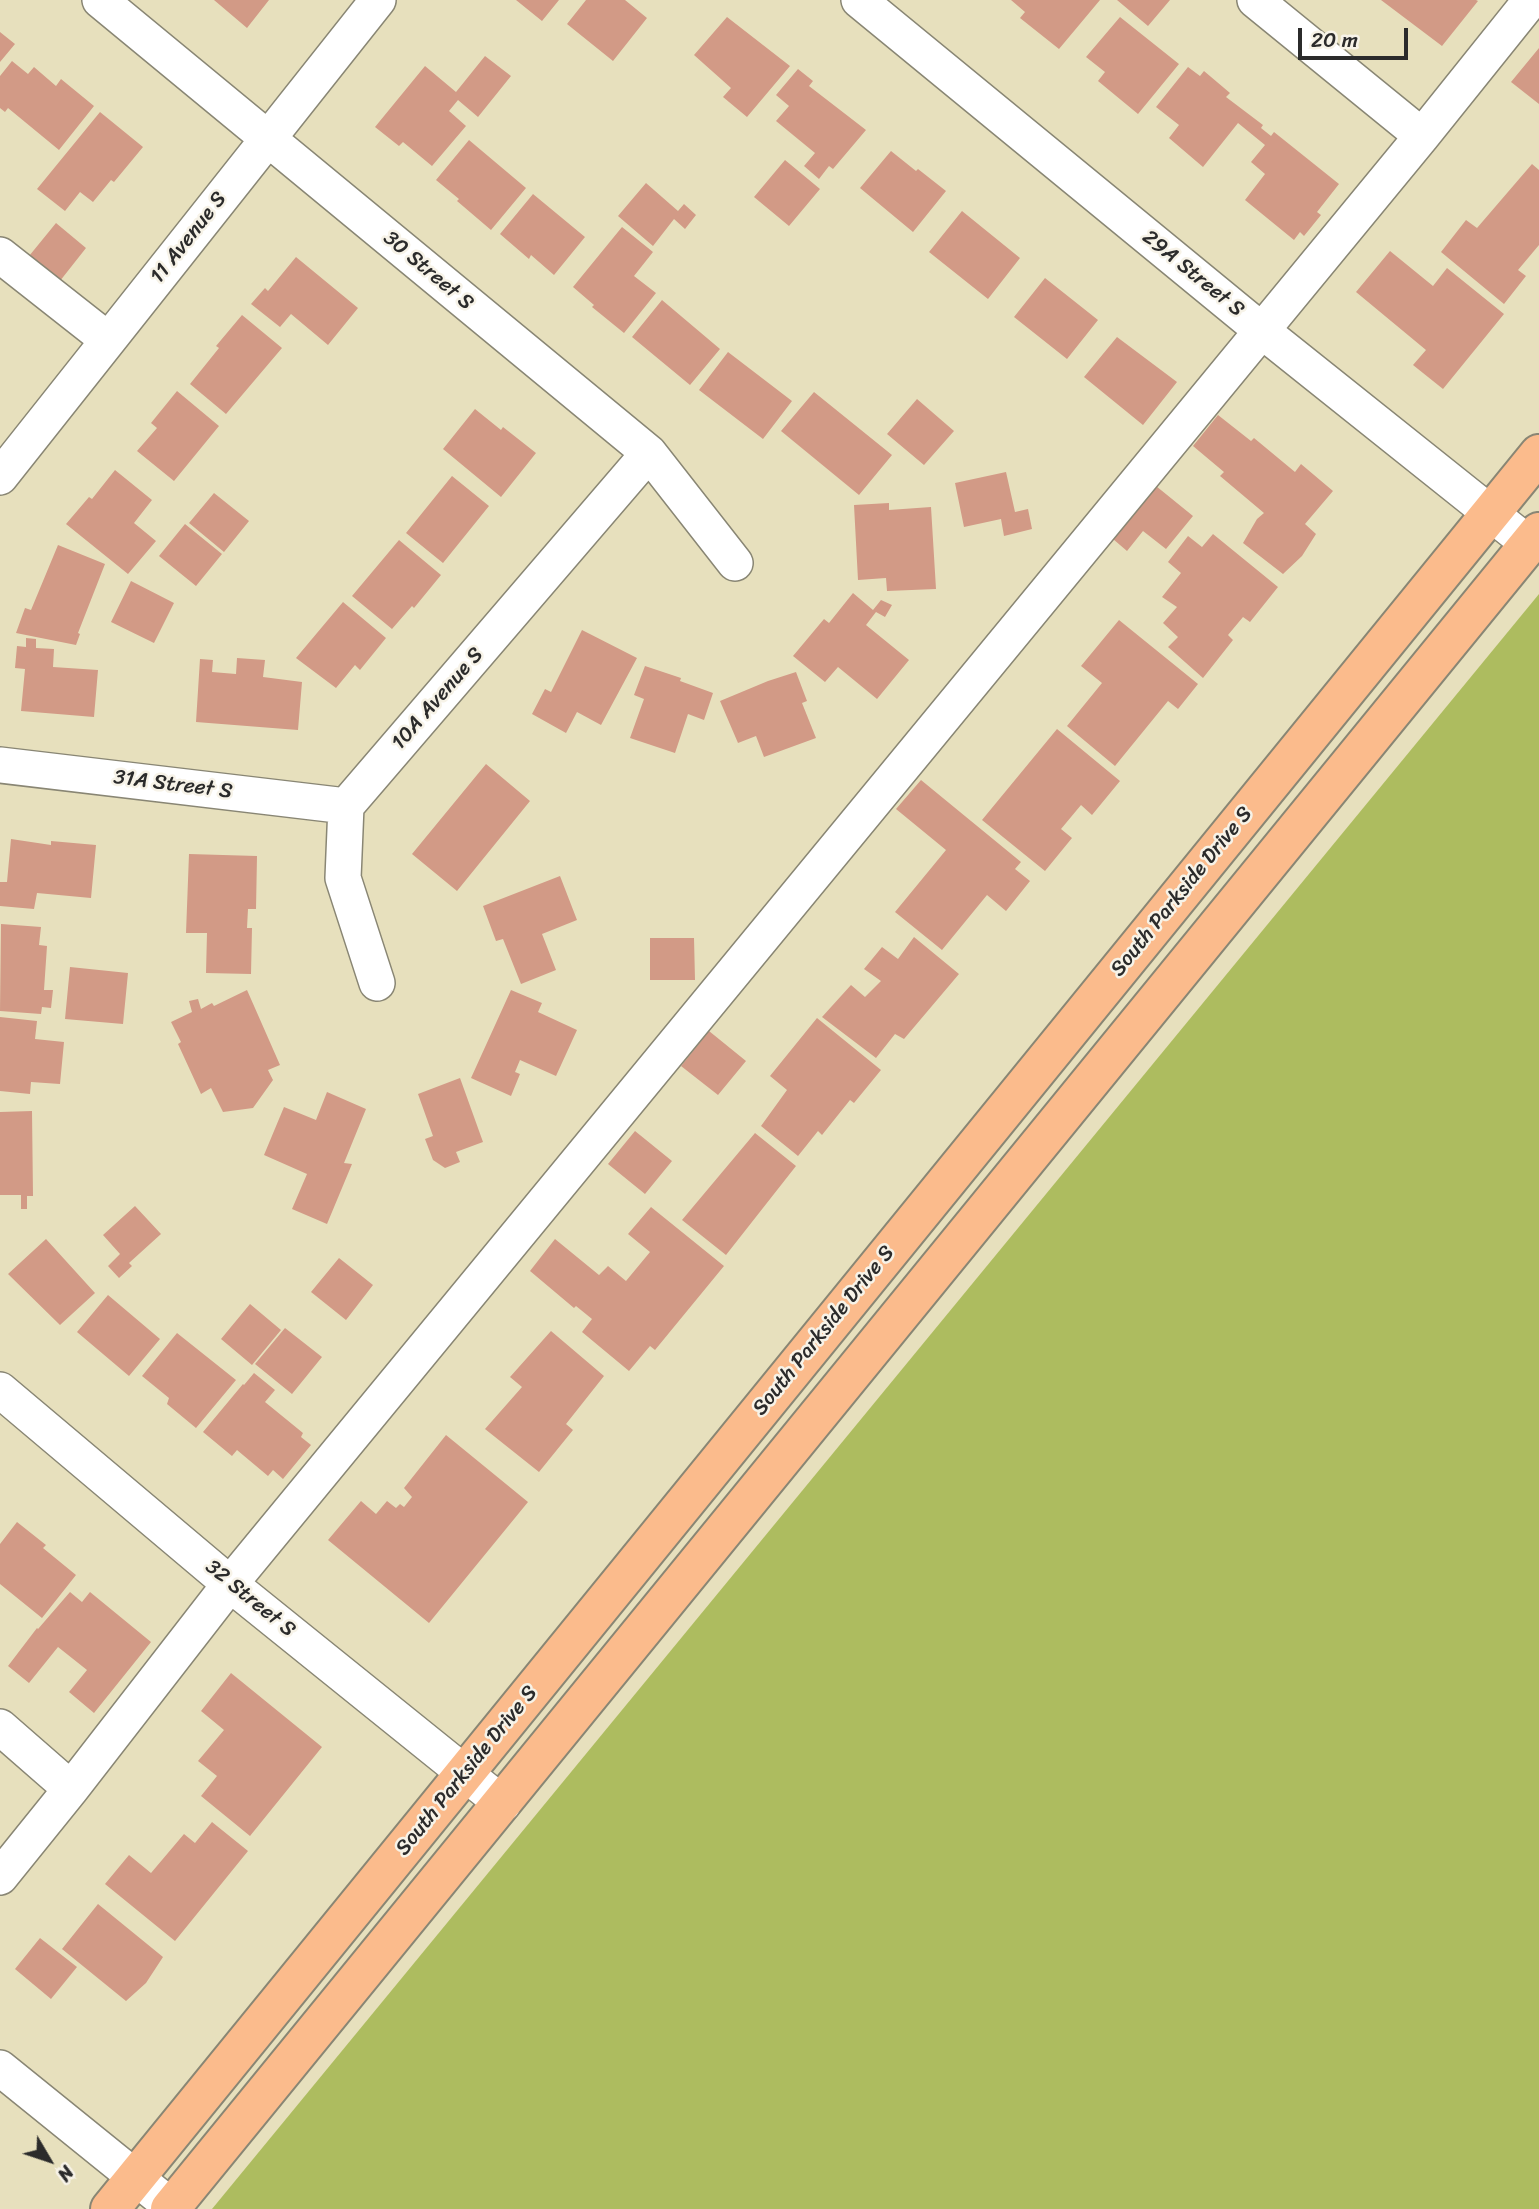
<!DOCTYPE html>
<style>
body{margin:0}
#map{position:relative;width:1539px;height:2209px;overflow:hidden;background:#e7e0bd;font-family:Sriracha,sans-serif}
canvas{display:block}
.north{position:absolute;left:14px;top:2125px;width:70px;height:70px;-webkit-text-stroke:5px #f7f3e8;paint-order:stroke;rotate:129deg;font-size:19px;font-weight:700;line-height:28px;text-align:center;color:#2b2b2b}
.north::after{content:'';display:block;margin:auto;width:24px;height:32px;background:#2b2b2b;clip-path:polygon(50% 0,100% 100%,50% 72%,0 100%)}
.scale{position:absolute;left:1298px;top:28px;width:110px;height:32px;box-sizing:border-box;border:4px solid #2b2b2b;border-top:0;padding-left:9px;font-size:21px;line-height:24px;white-space:nowrap;color:#2b2b2b;-webkit-text-stroke:5px #f7f3e8;paint-order:stroke}
</style>
<div id="map">
<canvas width="1539" height="2209"></canvas>
<div class="north">N</div>
<div class="scale">20 m</div>
</div>
<script>
const context = document.querySelector('canvas').getContext('2d');
context.lineJoin = 'round';
function paint(path, color) { context.fillStyle = color; context.fill(path, 'evenodd'); }
const toPath = rows => new Path2D(rows.map(r => 'M' + r).join(''));
function stroke(path, color, width, dash) { context.strokeStyle = color; context.lineWidth = width; context.lineCap = dash ? 'butt' : 'round'; context.setLineDash(dash || []); context.stroke(path); }
function write(font, color, halo, rows, align = 'center') {
  context.font = font + ' Sriracha,sans-serif'; context.lineWidth = 5; context.setLineDash([]); context.textBaseline = 'middle'; context.strokeStyle = halo; context.fillStyle = color; for (const [text, x, y, turn = 0] of rows) {
    context.save(); context.translate(x, y); context.rotate((+turn || 0) * Math.PI / 180); context.textAlign = isNaN(turn) ? turn : align; if (halo) context.strokeText(text, 0, 0); context.fillText(text, 0, 0); context.restore();
  }
}
const green = toPath([
 [1539,594,1539,2209,212,2209]
]);
const building = toPath([
 [214,0,269,0,247,28],
 [516,0,559,0,542,21],
 [586,0,625,0,647,18,613,61,567,24],
 [1011,0,1100,0,1059,49,1020,18,1025,12],
 [1117,0,1170,0,1148,26],
 [1381,0,1476,0,1478,1,1442,46],
 [727,17,790,66,747,117,723,97,731,88,694,55],
 [1120,17,1179,64,1138,114,1098,81,1105,72,1086,57],
 [0,32,15,44,0,62],
 [1539,48,1539,104,1511,82],
 [485,56,511,76,478,117,458,100,449,111,466,126,432,166,403,142,399,146,375,127,425,66,456,92],
 [12,61,28,74,34,67,56,86,61,79,94,106,59,150,8,108,5,112,0,108,0,76],
 [1188,67,1200,76,1204,71,1230,93,1226,97,1263,125,1261,128,1271,136,1274,132,1339,184,1317,212,1321,215,1304,236,1300,232,1294,240,1245,200,1265,174,1251,162,1265,145,1238,123,1203,167,1169,138,1179,125,1156,107],
 [798,69,813,81,809,86,866,130,833,169,829,166,819,179,804,166,815,153,776,121,789,106,776,95],
 [100,112,143,147,114,182,111,180,93,202,80,192,65,211,37,189],
 [469,140,526,188,491,230,457,201,459,199,436,180],
 [891,151,916,171,918,169,946,191,913,232,860,188],
 [785,160,820,189,789,226,754,197],
 [1532,164,1539,170,1539,245,1518,270,1526,276,1504,304,1441,252,1466,220,1477,228],
 [646,183,678,211,684,204,696,215,685,229,674,219,653,246,618,216],
 [533,194,585,237,554,275,531,255,529,259,500,234],
 [962,211,1020,258,988,299,929,252],
 [56,223,86,248,56,286,25,261],
 [622,227,653,252,634,276,656,293,624,333,592,307,594,305,573,287],
 [1390,251,1433,286,1447,268,1504,314,1443,389,1413,365,1426,350,1356,292],
 [296,257,358,308,328,345,291,314,280,327,251,304,265,288,268,291],
 [1045,278,1098,320,1067,359,1014,317],
 [662,300,720,349,690,385,632,337],
 [242,315,282,348,226,414,190,384,219,348,216,346],
 [1117,337,1177,382,1143,425,1084,377],
 [728,352,792,401,763,439,699,390],
 [177,391,219,426,174,481,137,451,157,428,151,423],
 [814,392,892,455,859,495,781,431],
 [917,399,954,431,924,465,887,434],
 [475,409,501,430,503,427,536,453,501,497,443,449],
 [1218,415,1251,441,1254,438,1295,472,1301,464,1333,491,1305,524,1316,534,1302,556,1283,574,1243,543,1257,519,1264,513,1220,476,1224,472,1193,446],
 [115,470,152,500,134,523,156,541,128,574,66,524,89,497,92,499],
 [1006,472,1015,512,1028,509,1032,529,1004,536,1001,519,964,527,955,483],
 [452,476,489,506,443,563,406,533],
 [1156,486,1193,516,1166,549,1143,531,1127,551,1113,539],
 [214,493,249,521,224,552,189,523],
 [889,503,889,510,931,507,936,589,887,591,886,578,858,580,854,505],
 [185,524,222,554,196,586,159,556],
 [1213,534,1278,587,1250,622,1243,617,1228,635,1233,640,1203,678,1168,647,1178,637,1163,623,1177,607,1162,597,1181,573,1168,562,1188,536,1202,547],
 [399,540,441,575,414,608,412,606,392,629,352,596],
 [58,545,105,564,78,633,80,634,76,645,16,633,25,608,31,610],
 [131,581,174,603,154,643,111,622],
 [853,593,873,610,881,600,892,605,885,617,876,612,866,625,909,660,877,699,838,667,825,682,793,656,824,619,829,623],
 [343,602,386,638,360,670,355,665,336,688,296,658],
 [1119,620,1198,684,1178,709,1168,701,1115,766,1067,726,1102,683,1081,666],
 [582,630,637,658,601,725,577,712,566,733,532,714,545,689,551,692],
 [26,638,36,639,36,648,54,649,53,667,98,670,94,717,21,711,25,669,15,668,17,646,26,647],
 [237,658,265,660,263,677,302,682,298,730,196,722,200,659,213,660,212,672,236,674],
 [645,666,681,678,680,681,713,693,704,720,688,714,675,753,630,738,644,699,634,695],
 [796,672,807,701,802,703,816,738,764,757,756,736,738,743,720,701,768,681],
 [1057,729,1120,781,1092,815,1081,805,1061,829,1072,838,1045,871,982,820],
 [486,764,530,801,457,891,412,854],
 [921,780,1021,862,1015,869,1030,881,1006,911,987,895,942,950,895,912,946,850,896,809],
 [11,839,51,845,51,841,96,845,91,898,37,893,34,909,0,906,0,882,7,882],
 [189,854,257,856,256,909,248,909,247,928,252,928,251,974,206,973,207,933,186,933],
 [560,876,577,920,542,934,556,970,521,984,503,939,496,941,483,906],
 [1,924,41,927,39,945,47,946,44,990,53,990,51,1008,42,1007,41,1014,0,1011],
 [914,937,959,974,904,1039,895,1034,876,1058,822,1017,851,985,865,997,881,981,864,969,882,947,898,959],
 [650,938,694,938,695,980,650,980],
 [70,967,128,973,123,1024,65,1019],
 [247,990,280,1065,268,1070,273,1080,253,1108,223,1112,211,1088,201,1094,178,1044,181,1042,171,1022,192,1012,189,1001,198,999,201,1009,212,1003,214,1006],
 [511,990,542,1003,538,1012,577,1030,556,1076,520,1060,515,1072,520,1074,511,1096,471,1078],
 [0,1017,37,1021,35,1039,64,1042,60,1084,31,1082,30,1094,0,1091],
 [817,1018,881,1070,854,1103,850,1100,822,1135,818,1131,798,1156,761,1126,787,1090,770,1076],
 [709,1031,746,1061,718,1095,681,1066],
 [460,1078,483,1142,456,1152,460,1162,445,1168,433,1160,425,1139,433,1136,418,1094],
 [327,1092,366,1109,344,1163,352,1164,327,1224,292,1209,307,1174,264,1155,284,1107,316,1120],
 [32,1111,33,1196,27,1196,27,1209,21,1209,21,1195,0,1195,0,1112],
 [635,1131,672,1161,645,1194,608,1164],
 [755,1133,796,1166,726,1255,682,1220],
 [135,1206,161,1234,129,1263,132,1266,119,1278,108,1266,120,1254,103,1235],
 [651,1207,724,1266,655,1350,650,1346,629,1371,582,1332,592,1319,576,1306,574,1308,530,1271,555,1239,599,1275,608,1266,626,1281,650,1252,628,1234],
 [46,1239,95,1293,60,1325,8,1274],
 [339,1258,373,1285,346,1320,311,1292],
 [108,1295,160,1339,129,1376,77,1332],
 [250,1304,281,1330,252,1365,221,1339],
 [285,1328,322,1357,292,1394,255,1364],
 [551,1331,604,1376,566,1424,573,1430,539,1472,485,1429,522,1387,510,1377],
 [177,1333,236,1380,196,1428,167,1404,169,1398,142,1376],
 [254,1373,275,1390,265,1402,303,1433,301,1437,311,1445,283,1479,273,1470,268,1476,237,1450,232,1456,203,1432,243,1384,244,1385],
 [446,1435,528,1502,429,1623,328,1540,361,1501,376,1514,387,1501,396,1508,400,1504,404,1507,412,1497,404,1488],
 [17,1522,46,1545,43,1548,76,1575,42,1618,0,1584,0,1544],
 [70,1592,82,1602,90,1592,151,1642,94,1713,69,1692,87,1670,58,1647,29,1683,8,1666,37,1628,38,1629],
 [231,1673,322,1747,250,1836,201,1796,217,1776,198,1761,224,1730,201,1711],
 [212,1822,248,1851,175,1941,105,1884,129,1855,151,1873,184,1834,195,1843],
 [98,1904,163,1957,146,1983,126,2001,62,1949],
 [40,1938,77,1967,51,1999,15,1969]
]);
const minor = toPath([
 [100,0,649,453,735,563],
 [859,0,1261,330,1529,544],
 [1255,0,1422,136],
 [0,255,108,340],
 [0,477,378,0],
 [0,765,346,806],
 [377,983,343,878,346,806,649,453],
 [0,1390,230,1584,503,1804],
 [0,1727,71,1789],
 [0,1877,71,1789,230,1584,1422,136,1531,0],
 [0,2068,172,2207]
]);
const major = toPath([
 [110,2209,1539,454],
 [170,2209,1539,532]
]);
const streetNames = [
 ["11 Avenue S",189,238,-52],
 ["30 Street S",428,271,40],
 ["29A Street S",1193,274,39],
 ["10A Avenue S",438,699,-49],
 ["31A Street S",173,785,7],
 ["South Parkside Drive S",1182,892,-51],
 ["South Parkside Drive S",824,1331,-51],
 ["32 Street S",250,1599,39],
 ["South Parkside Drive S",467,1771,-51]
];
paint(green, '#adbc5f');
paint(building, '#d29a86');
stroke(minor, '#898674', 38);
stroke(major, '#898674', 42);
stroke(minor, '#fff', 35);
stroke(major, '#fbbb8c', 38);
write('21px', '#2b2b2b', '#f7f3e8', streetNames);
</script>
